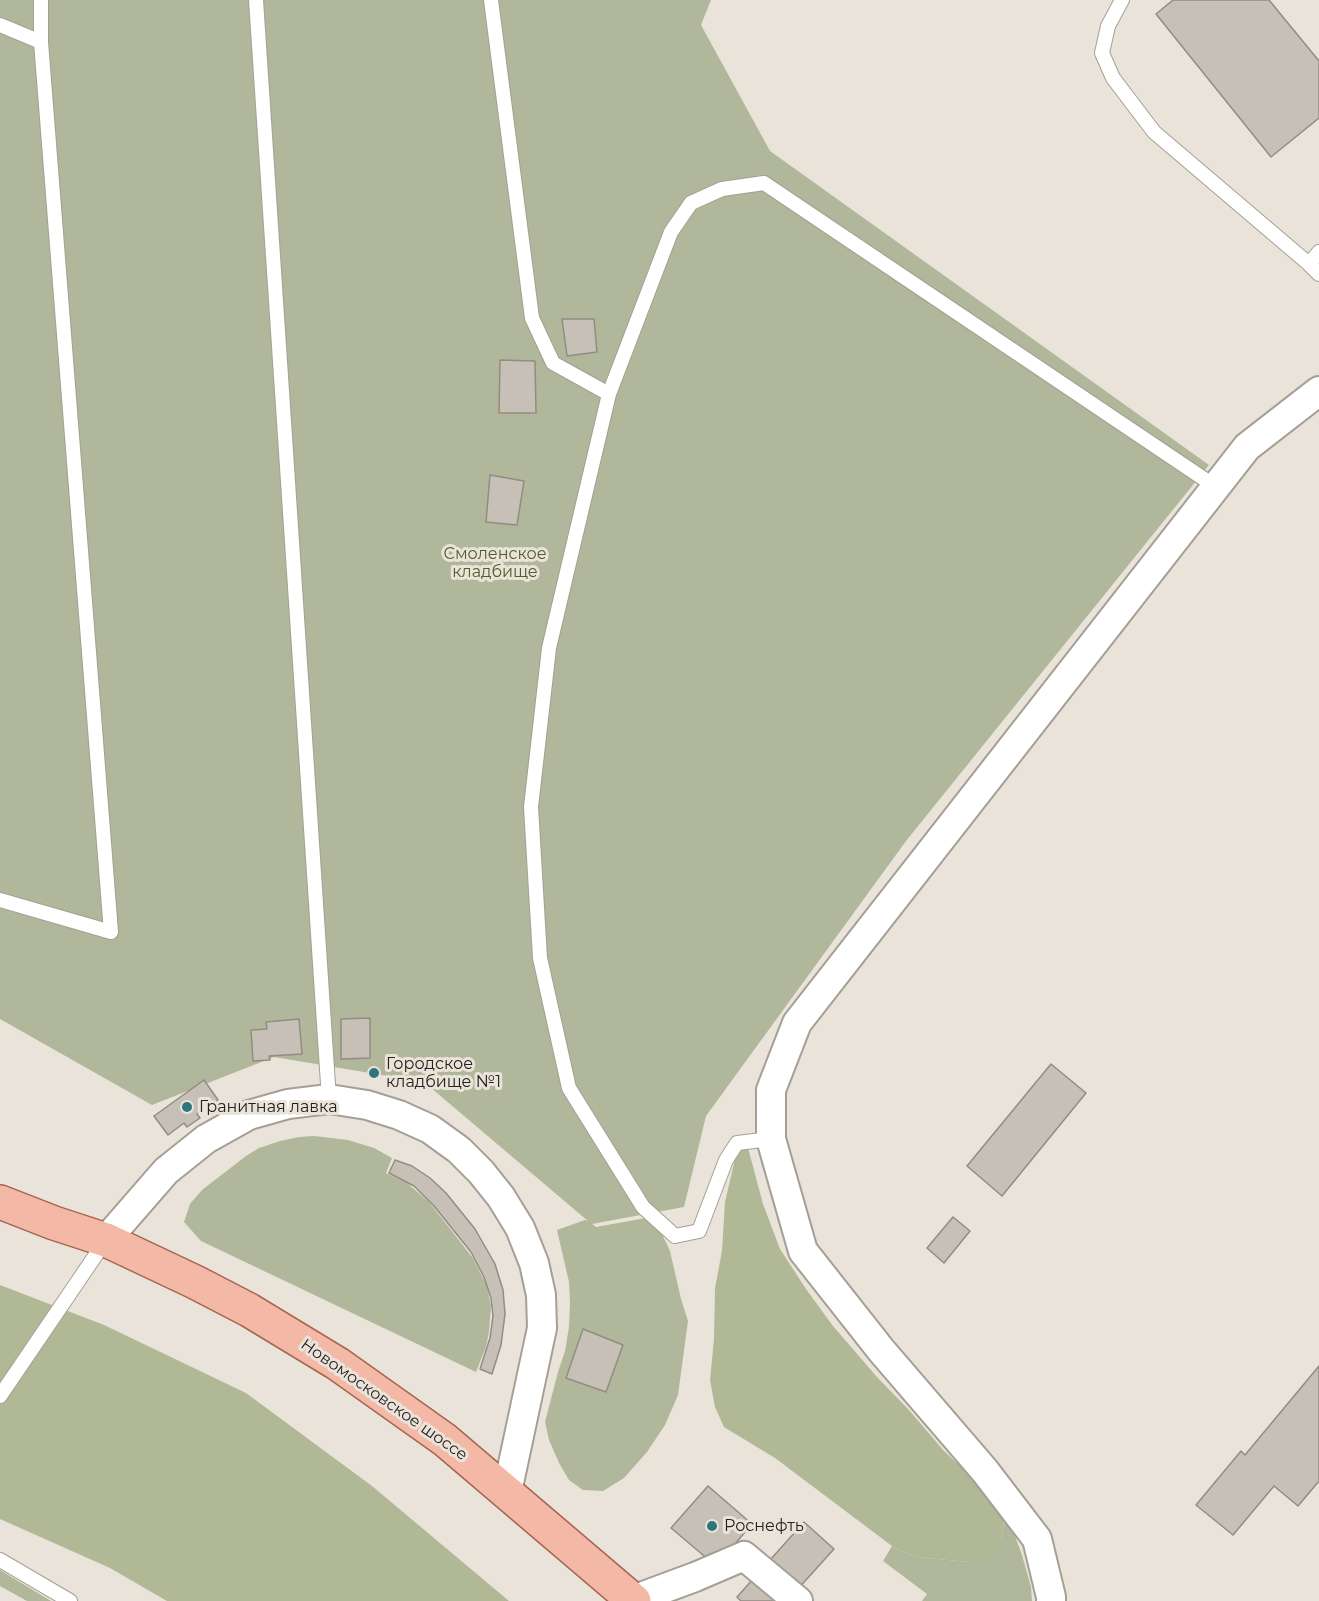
<!DOCTYPE html>
<meta charset="utf-8">
<style>
body{margin:0}
canvas{display:block;background:#eae3d9}
</style>
<canvas width="1319" height="1601"></canvas>
<script>
const context = document.querySelector('canvas').getContext('2d');
context.lineJoin = 'round';
function paint(path, color) { context.fillStyle = color; context.fill(path, 'evenodd'); }
const toPath = rows => new Path2D(rows.map(r => 'M' + r).join(''));
function stroke(path, color, width, dash) { context.strokeStyle = color; context.lineWidth = width; context.lineCap = dash ? 'butt' : 'round'; context.setLineDash(dash || []); context.stroke(path); }
function write(font, color, halo, rows, align = 'center') {
  context.font = font + ' Montserrat,sans-serif'; context.lineWidth = 6; context.setLineDash([]); context.textBaseline = 'middle'; context.strokeStyle = halo; context.fillStyle = color; for (const [text, x, y, turn = 0] of rows) {
    context.save(); context.translate(x, y); context.rotate((+turn || 0) * Math.PI / 180); context.textAlign = isNaN(turn) ? turn : align; if (halo) context.strokeText(text, 0, 0); context.fillText(text, 0, 0); context.restore();
  }
}
const green = toPath([
 [0,0,711,0,701,25,770,151,1209,465,906,841,706,1116,684,1207,592,1224,596,1227,646,1218,660,1230,670,1251,681,1299,688,1321,678,1395,665,1425,647,1452,624,1478,603,1491,583,1490,569,1480,559,1463,549,1440,545,1422,558,1372,565,1351,569,1327,570,1302,569,1282,557,1230,585,1220,588,1221,424,1082,274,1057,152,1105,0,1019],
 [314,1136,348,1140,374,1148,392,1158,386,1173,407,1183,429,1202,473,1258,487,1286,491,1306,489,1332,486,1347,476,1372,201,1241,184,1222,190,1204,202,1190,246,1156,259,1148,280,1141,299,1137],
 [1004,1522,1013,1531,1022,1555,1031,1587,1032,1601,922,1601,927,1594,883,1561,892,1546,896,1549,918,1557,968,1562,1001,1541],
 [0,1570,51,1601,27,1601,0,1586]
]);
const forest = toPath([
 [747,1144,763,1204,780,1249,806,1289,833,1326,877,1377,908,1409,944,1451,967,1472,992,1497,1004,1522,1001,1541,987,1559,968,1562,918,1557,896,1549,775,1458,724,1427,715,1407,710,1380,714,1339,715,1288,722,1251,725,1202,735,1159],
 [0,1285,104,1325,246,1393,372,1486,509,1601,167,1601,110,1568,0,1519]
]);
const building = toPath([
 [1173,0,1269,0,1319,61,1319,118,1271,157,1156,14,1173,0],
 [562,319,594,319,597,352,567,356,562,319],
 [500,360,535,361,536,413,499,413,500,360],
 [490,475,524,481,517,525,486,522,490,475],
 [370,1018,370,1058,341,1059,341,1019,370,1018],
 [299,1019,302,1054,269,1056,270,1060,253,1061,251,1030,267,1029,266,1022,299,1019],
 [1051,1064,1086,1093,1002,1196,967,1166,1051,1064],
 [204,1080,218,1100,197,1114,200,1118,187,1127,184,1123,168,1135,154,1116,204,1080],
 [395,1160,412,1166,430,1178,446,1193,475,1229,495,1264,503,1290,505,1314,501,1345,492,1374,480,1369,490,1338,493,1316,491,1298,484,1277,471,1252,434,1206,414,1186,389,1173,395,1160],
 [953,1217,970,1231,944,1263,927,1248,953,1217],
 [583,1329,623,1345,606,1392,566,1378,583,1329],
 [1319,1366,1319,1481,1298,1506,1274,1486,1233,1535,1196,1505,1241,1451,1245,1455,1319,1366],
 [708,1486,752,1524,716,1566,671,1528,708,1486],
 [804,1522,834,1549,787,1601,741,1601,737,1597,804,1522]
]);
const lane = toPath([
 [256,0,329,1099],
 [491,0,532,318,553,363,609,394,549,648,531,807,540,958,569,1088,643,1207,675,1236,699,1231,726,1160,737,1143,771,1139],
 [1122,0,1108,26,1102,53,1113,78,1154,132,1309,264],
 [0,25,41,42],
 [1319,252,1309,264,1319,274],
 [609,394,671,232,691,203,722,189,764,183,1216,487],
 [0,900,111,932,41,42,41,0],
 [0,1396,106,1240],
 [0,1560,70,1601]
]);
const street = toPath([
 [106,1240,166,1171,206,1139,249,1115,288,1104,329,1099,367,1105,399,1115,430,1129,459,1150,481,1172,501,1197,520,1228,534,1263,541,1295,542,1328,507,1492],
 [633,1600,695,1577,744,1556,798,1601],
 [1051,1601,1051,1597,1037,1539,985,1471,881,1350,803,1251,771,1139,771,1090,797,1023,1247,447,1319,391]
]);
const primary = toPath([
 [0,1202,54,1223,106,1240,195,1282,249,1310,338,1364,445,1440,634,1601]
]);
const markers = [
 [374,1073,6,"#2e767f"],
 [187,1107,6,"#2e767f"],
 [712,1526,6,"#2e767f"]
];
const parkNames = [
 ["Смоленское",495,554],
 ["кладбище",495,572]
];
const poiNames = [
 ["Городское",386,1064],
 ["кладбище №1",386,1082],
 ["Гранитная лавка",199,1107],
 ["Роснефть",724,1526]
];
const streetNames = [
 ["Новомосковское шоссе",384,1400,35]
];
paint(green, '#b1b79a');
paint(forest, '#b0b896');
paint(building, '#c7c0b6');
stroke(building, '#928c82', 1.5);
stroke(lane, '#a59f95', 16);
stroke(street, '#a59f95', 32);
stroke(primary, '#a6654f', 36);
stroke(lane, '#fff', 14);
stroke(street, '#fff', 28);
stroke(primary, '#f3b8a6', 33);
for (const [x, y, r, color] of markers) { const dot = new Path2D(); dot.arc(x, y, r, 0, 2 * Math.PI); context.fillStyle = color; context.fill(dot); stroke(dot, '#eae3d9', 2); }
write('16px', '#535d27', '#eae3d9', parkNames);
write('16px', '#25221e', '#eae3d9', poiNames, 'left');
write('16px', '#25221e', '#eae3d9', streetNames);
</script>
